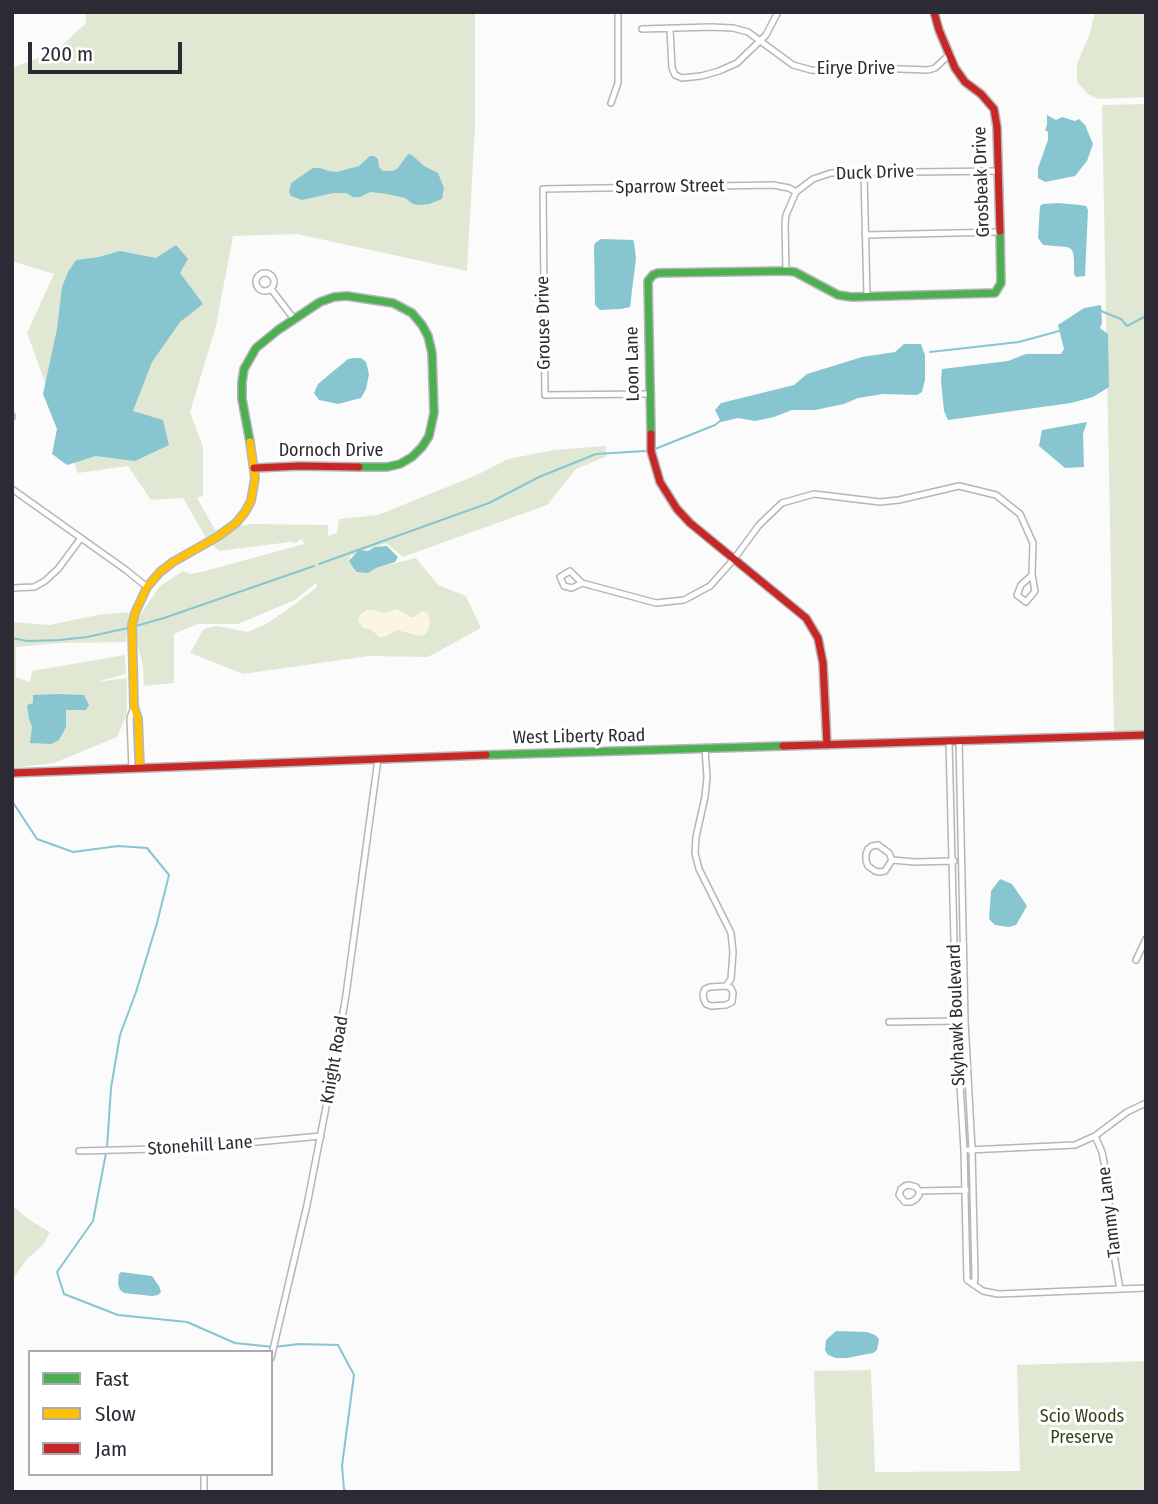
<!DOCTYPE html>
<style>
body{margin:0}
#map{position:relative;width:1158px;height:1504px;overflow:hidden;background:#fbfbfb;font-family:"Fira Sans Condensed",sans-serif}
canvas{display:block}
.frame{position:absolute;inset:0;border:14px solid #2c2b35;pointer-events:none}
.legend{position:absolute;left:28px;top:1350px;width:245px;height:126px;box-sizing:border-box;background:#fff;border:2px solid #abaaae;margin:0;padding:9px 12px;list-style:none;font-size:21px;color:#2c2b35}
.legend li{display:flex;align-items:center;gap:14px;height:35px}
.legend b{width:35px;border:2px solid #abaaae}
.scale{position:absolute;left:28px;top:42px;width:154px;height:32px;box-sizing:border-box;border:4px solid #2c2b35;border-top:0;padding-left:9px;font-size:21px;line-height:24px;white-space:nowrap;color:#2c2b35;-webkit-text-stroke:5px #fff;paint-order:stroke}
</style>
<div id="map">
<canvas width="1158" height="1504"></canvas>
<div class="frame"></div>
<ul class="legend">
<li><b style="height:9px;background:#4caf50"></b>Fast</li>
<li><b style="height:9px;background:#ffc107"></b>Slow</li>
<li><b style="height:9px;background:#c62828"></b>Jam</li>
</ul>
<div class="scale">200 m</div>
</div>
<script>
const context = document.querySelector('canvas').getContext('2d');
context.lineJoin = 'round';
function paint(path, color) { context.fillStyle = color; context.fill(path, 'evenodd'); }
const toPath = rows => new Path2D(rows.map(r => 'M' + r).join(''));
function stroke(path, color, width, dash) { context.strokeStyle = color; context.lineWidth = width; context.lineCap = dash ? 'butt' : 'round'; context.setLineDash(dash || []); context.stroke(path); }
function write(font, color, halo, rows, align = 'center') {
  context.font = font + ' "Fira Sans Condensed",sans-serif'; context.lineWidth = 6; context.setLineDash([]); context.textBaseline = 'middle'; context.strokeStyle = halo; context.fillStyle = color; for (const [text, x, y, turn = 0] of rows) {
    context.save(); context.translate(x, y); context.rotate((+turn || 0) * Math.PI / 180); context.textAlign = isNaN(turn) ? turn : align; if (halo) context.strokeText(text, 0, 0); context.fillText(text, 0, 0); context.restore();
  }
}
const green = toPath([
 [85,12,475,12,475,127,467,271,297,234,233,236,216,326,190,412,203,447,203,496,197,498,215,530,251,524,328,525,328,536,337,533,339,519,378,515,479,474,508,459,554,450,605,446,607,456,576,469,547,505,403,557,386,543,350,556,355,573,416,558,438,585,466,596,481,628,428,657,369,656,243,674,190,653,204,629,216,626,248,632,266,624,294,605,317,587,316,583,295,600,238,624,198,624,174,634,174,683,144,686,143,666,136,637,138,618,160,586,183,571,191,574,205,571,304,544,303,540,301,539,296,543,290,542,219,551,205,536,183,498,151,500,128,466,78,473,27,333,54,274,12,261,12,68,55,52,86,23],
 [1095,12,1146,12,1146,97,1099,99,1088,94,1077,82,1077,64,1090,33],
 [1146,104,1146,731,1114,732,1102,105],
 [129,612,126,642,60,643,16,647,16,677,30,682,32,671,125,655,126,674,96,682,127,678,127,714,117,737,54,763,12,768,12,622,49,625,98,615],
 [12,1205,31,1221,50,1232,43,1245,27,1259,12,1280],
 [1146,1361,1146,1492,818,1492,814,1371,871,1370,875,1472,1020,1471,1017,1365]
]);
const sand = toPath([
 [397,609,411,617,414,617,422,611,426,612,428,614,430,624,426,634,419,636,397,630,385,637,379,637,372,630,362,627,358,621,359,616,366,610,373,610,384,613]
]);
const water = toPath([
 [1047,115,1056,120,1062,117,1075,121,1079,119,1085,125,1093,144,1087,161,1075,176,1045,182,1038,178,1038,168,1048,140,1048,132,1045,130,1047,125],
 [408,154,412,155,424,166,438,173,444,188,442,199,429,204,418,205,413,204,405,198,387,194,370,192,360,197,353,197,346,193,333,193,302,200,291,196,289,192,291,183,313,168,320,168,329,171,337,172,359,166,370,156,374,156,378,159,379,167,383,171,393,171,398,168],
 [1058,203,1080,205,1086,206,1088,210,1085,276,1076,277,1074,274,1074,260,1073,252,1071,249,1067,247,1043,245,1038,238,1040,206,1043,204],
 [601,239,633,240,634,242,636,258,630,307,621,309,600,310,595,305,594,246,595,243],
 [176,245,188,259,180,273,203,304,180,322,152,362,133,411,163,420,169,445,135,461,96,456,67,465,52,454,57,429,43,394,57,329,62,287,68,272,76,260,99,257,120,251,156,258],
 [1101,305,1102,323,1100,328,1108,334,1109,387,1093,397,1071,403,948,420,944,411,941,381,942,369,1008,361,1026,354,1061,354,1064,349,1058,325,1084,308],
 [904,344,921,344,925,355,925,380,922,392,917,395,883,394,858,398,844,404,815,410,792,410,774,417,755,421,738,418,721,422,715,410,721,403,794,385,807,374,862,357,895,352],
 [354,358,361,358,366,362,369,374,366,389,361,398,338,404,319,400,314,393,318,384,348,359],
 [1087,422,1083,434,1084,467,1065,468,1039,446,1042,430],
 [387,546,398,557,395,562,376,568,368,573,356,572,349,561,357,552,360,550,368,551,375,547],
 [59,694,84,695,89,705,86,710,66,710,66,727,59,740,51,744,30,743,32,727,29,719,27,705,33,703,33,695],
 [1000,879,1012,884,1027,906,1016,925,1009,927,995,925,989,919,991,891],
 [121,1272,152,1276,159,1286,161,1292,158,1295,152,1296,124,1293,120,1290,118,1284,119,1274],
 [836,1331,867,1332,875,1335,879,1339,877,1350,873,1353,847,1358,836,1358,828,1355,825,1350,826,1340]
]);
const stream = toPath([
 [1101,311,1121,319,1127,326,1146,316],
 [930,352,1019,342,1059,331],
 [655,449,715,425,720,421],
 [319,564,489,503,539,477,596,454,645,451],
 [136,626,164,618,314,566],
 [12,638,27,641,60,640,87,637,128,628],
 [12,801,37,839,73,852,118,846,147,848,169,875,157,923,136,992,120,1035,111,1088,107,1148],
 [106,1153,93,1221,57,1272,64,1294,118,1315,187,1322,235,1343,274,1347,299,1344,338,1345,354,1375,342,1466,344,1489,347,1492]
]);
const street = toPath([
 [642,29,711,27,733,28,748,32,793,65,811,70,835,72,873,68,928,70,935,68,950,54],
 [670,29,672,68,675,75,682,78,701,76,719,71,737,63,766,35,778,12],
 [611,103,618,83,618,12],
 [864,173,867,297],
 [865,235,999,232],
 [786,271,785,224,786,215,796,192,813,179,831,173,999,171],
 '256 282a9 9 0 1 1 18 0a9 9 0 1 1-18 0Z',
 [271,289,294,319],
 [649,394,545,395,543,189,773,185,789,188,796,192],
 [12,416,12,417],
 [12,489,126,570,147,587],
 [582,583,572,588,564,586,560,577,570,571,582,583,656,603,684,600,710,586,734,559,759,525,782,503,814,494,880,502,899,500,959,486,996,495,1020,514,1033,543,1032,575,1021,585,1017,595,1026,602,1035,591,1032,575],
 [12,588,34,587,45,581,58,569,81,538],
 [949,741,956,1021,964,1150,967,1280,983,1291,998,1294,1146,1288],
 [959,741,965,1021,972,1149,975,1277,974,1285],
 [705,749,707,777,705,797,696,837,695,853,699,869,731,933,733,952,731,979,726,986,710,987,705,989,703,994,704,1000,706,1004,711,1006,726,1005,732,1002,733,993,731,988,726,986],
 [132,768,130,718,134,707],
 [878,845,889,853,892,860,885,871,880,872,875,871,868,866,866,861,866,854,868,849,872,846,878,845],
 [892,860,915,862,954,861],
 [1136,960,1146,939],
 [889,1022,959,1021],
 [1095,1136,1102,1152,1108,1183,1111,1237,1120,1289],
 [968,1150,1075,1145,1095,1136,1127,1112,1146,1103],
 [79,1151,193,1148,321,1136],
 [909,1185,916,1187,919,1191,919,1195,916,1199,911,1202,905,1202,899,1195,901,1189,905,1186,909,1185],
 [919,1191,966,1190],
 [271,1358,307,1205,333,1071,346,995,378,759],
 [204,1474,204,1492]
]);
const fast = toPath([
 [651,434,648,281,653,275,658,273,786,271,795,272,838,295,852,297,995,293,1001,283,1000,231],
 [250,442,242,399,242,382,244,369,256,348,278,330,320,302,334,297,347,296,393,303,412,313,422,325,428,336,432,353,434,413,429,436,422,447,412,457,400,464,387,467,359,467],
 [486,755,783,746]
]);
const slow = toPath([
 [140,768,138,719,134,707,132,625,135,613,147,587,160,572,173,562,217,537,236,523,245,512,251,501,255,478,250,442]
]);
const jam = toPath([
 [934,12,939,30,955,68,965,82,981,94,994,109,997,127,1000,231],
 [651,434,651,451,660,482,677,509,690,523,806,618,818,638,823,663,827,745],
 [254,468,300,466,359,467],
 [783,746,1146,735],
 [12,773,486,755]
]);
const streetNames = [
 ["Eirye Drive",856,69],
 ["Duck Drive",875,173,-2],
 ["Grosbeak Drive",982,182,-92],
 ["Sparrow Street",670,187,-1],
 ["Grouse Drive",544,323,-91],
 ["Loon Lane",633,364,-91],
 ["Dornoch Drive",331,451],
 ["West Liberty Road",579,737,-1],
 ["Skyhawk Boulevard",957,1015,-92],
 ["Knight Road",335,1060,-80],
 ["Stonehill Lane",200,1146,-4],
 ["Tammy Lane",1110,1212,-97]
];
const parkNames = [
 ["Scio Woods",1082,1417],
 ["Preserve",1082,1438]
];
paint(green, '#e0e8d3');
paint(sand, '#fbf6e1');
paint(water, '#87c5d0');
stroke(stream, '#87c5d0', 2);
stroke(street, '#b6b6ba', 8);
stroke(fast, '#b6b6ba', 10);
stroke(slow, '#b6b6ba', 10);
stroke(jam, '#b6b6ba', 10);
stroke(street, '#fefefe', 5);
stroke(fast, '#4caf50', 7);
stroke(slow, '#ffc107', 7);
stroke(jam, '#c62828', 7);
write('18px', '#2c2b35', '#fff', streetNames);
write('18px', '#354417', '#fff', parkNames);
</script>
